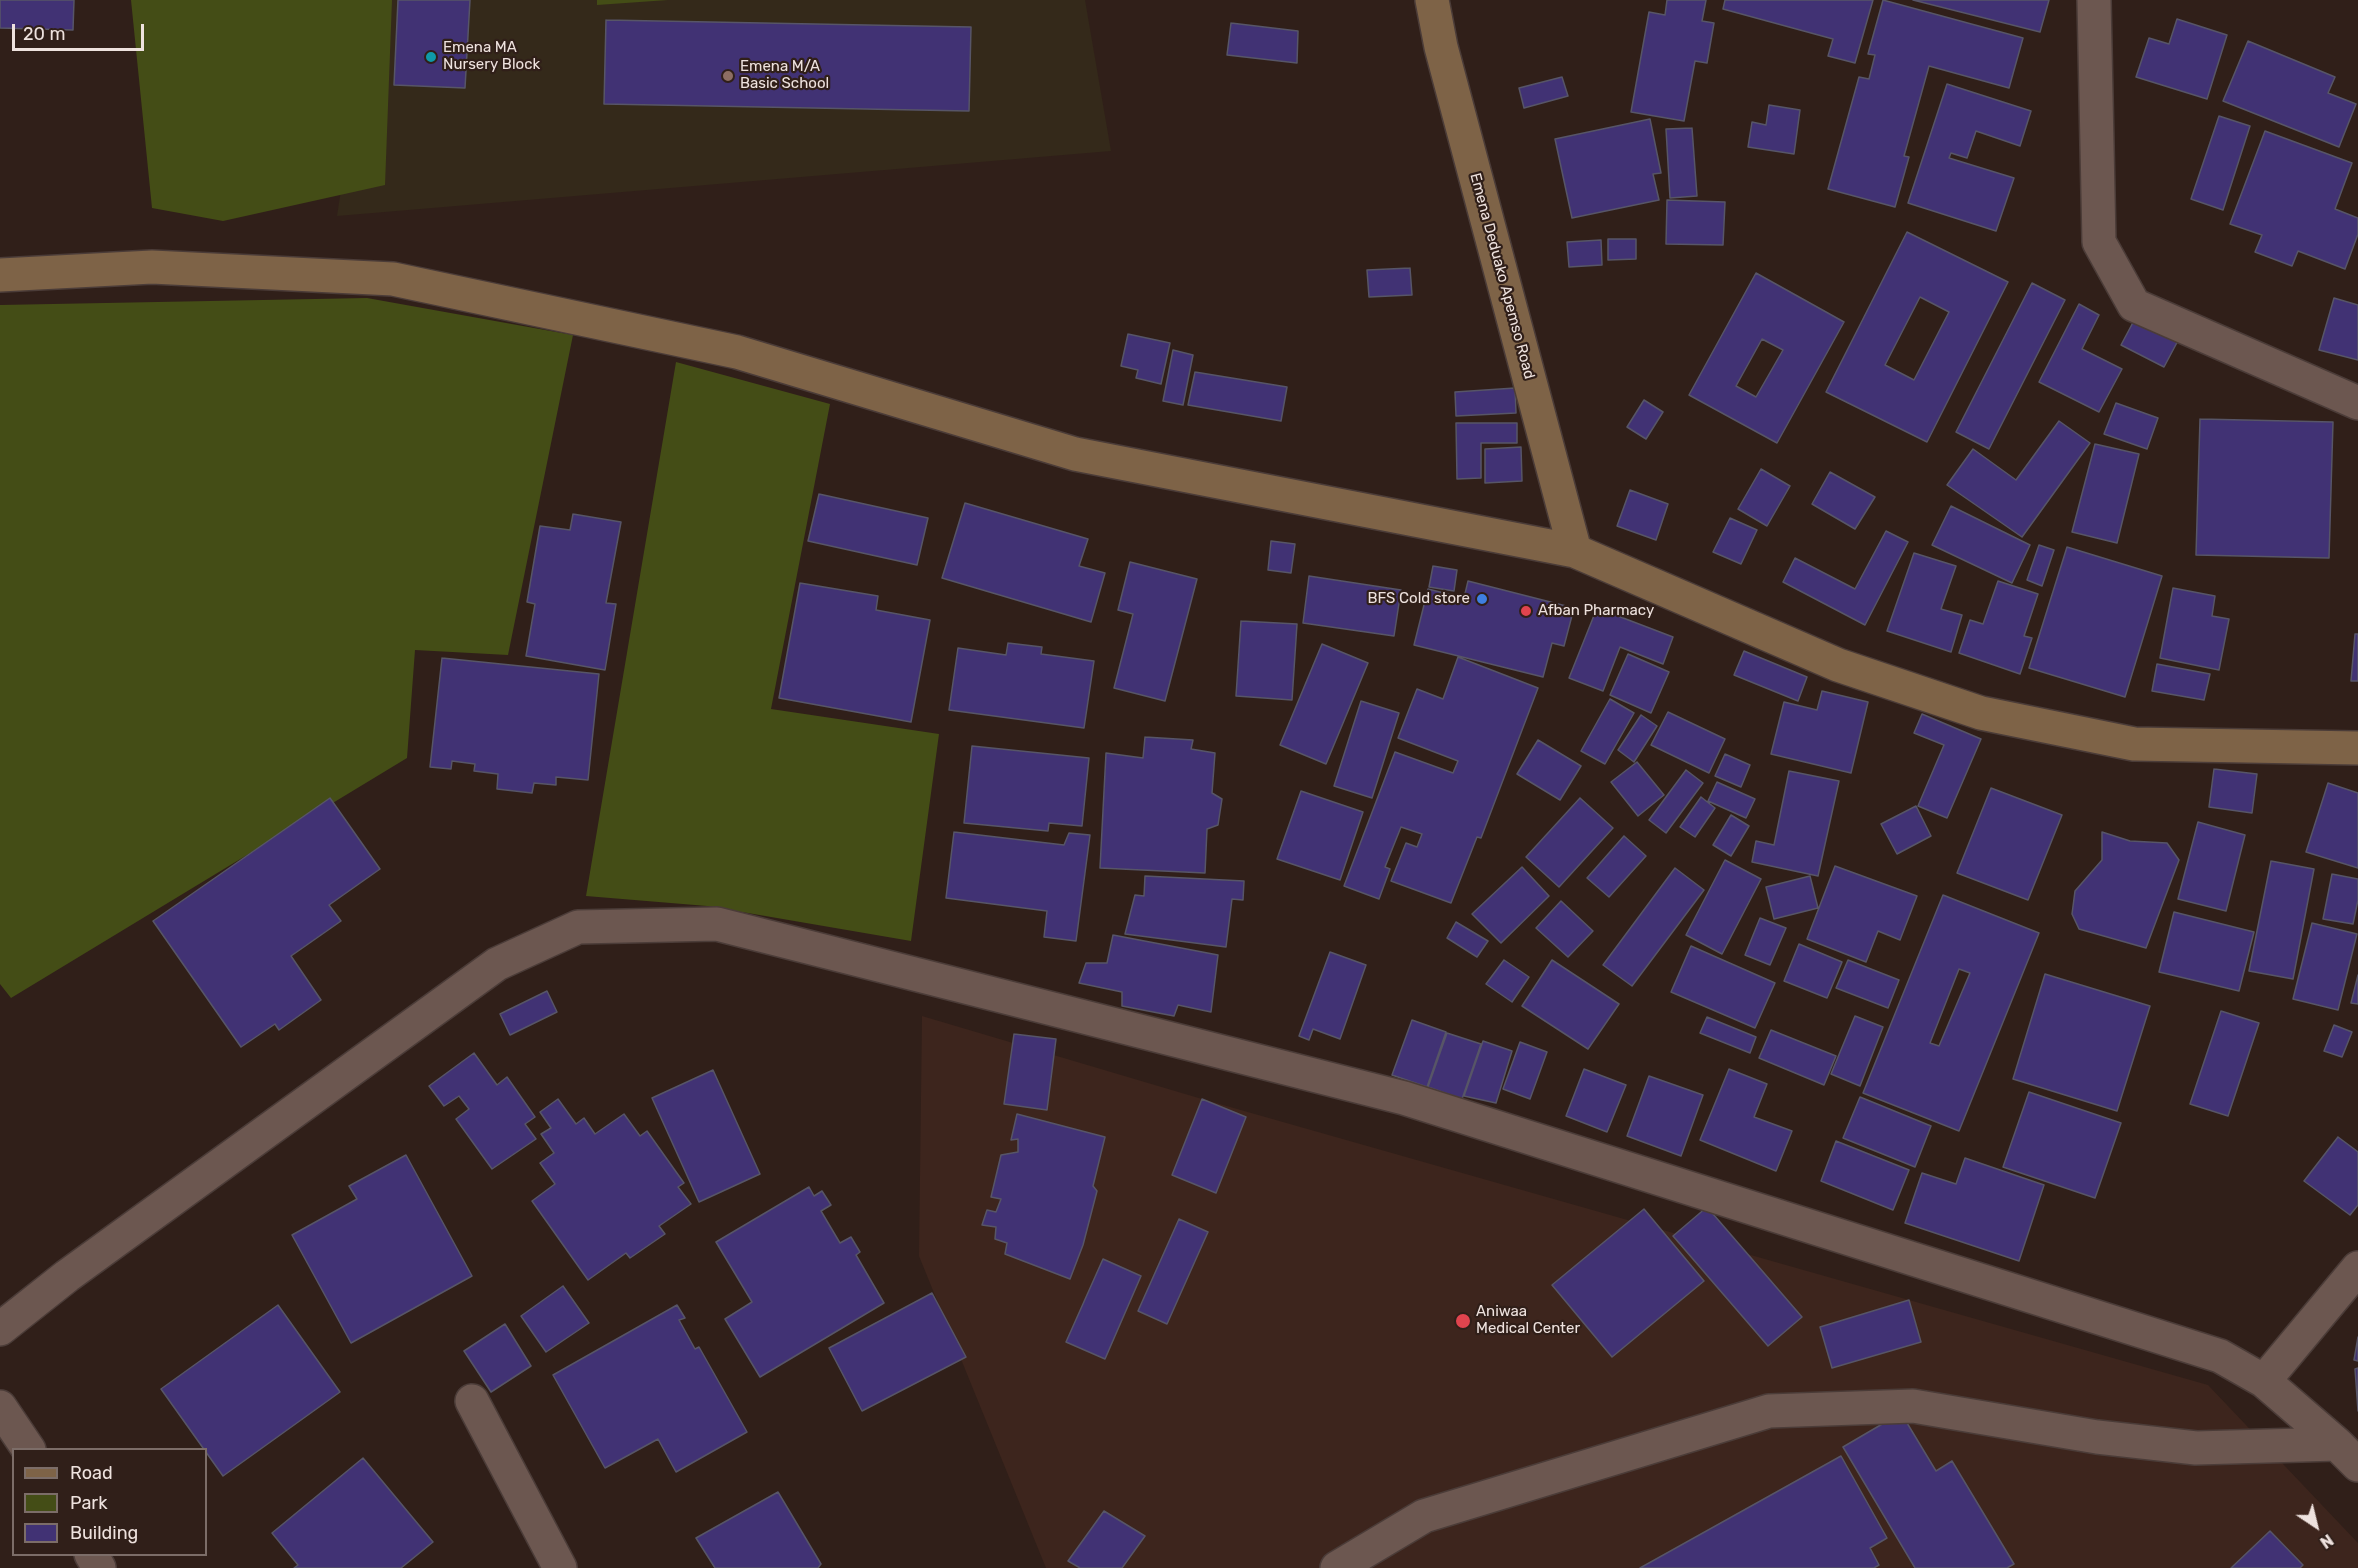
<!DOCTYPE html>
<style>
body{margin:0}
#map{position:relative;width:2358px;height:1568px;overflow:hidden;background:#301f19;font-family:Rubik,sans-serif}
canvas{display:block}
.legend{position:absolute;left:12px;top:1448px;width:195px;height:108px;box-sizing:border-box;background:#301f19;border:2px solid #7c6d68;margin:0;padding:8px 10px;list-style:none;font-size:18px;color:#eee2de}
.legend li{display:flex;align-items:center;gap:12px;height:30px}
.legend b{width:30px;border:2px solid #7c6d68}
.north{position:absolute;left:2286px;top:1496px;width:60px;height:60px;-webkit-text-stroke:4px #301f19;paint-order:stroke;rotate:145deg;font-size:16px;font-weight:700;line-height:24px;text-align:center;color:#eee2de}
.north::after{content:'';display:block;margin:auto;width:21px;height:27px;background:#eee2de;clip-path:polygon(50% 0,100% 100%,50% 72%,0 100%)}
.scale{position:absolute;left:12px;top:24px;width:132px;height:27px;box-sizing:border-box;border:3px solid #eee2de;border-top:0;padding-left:8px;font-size:18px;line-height:21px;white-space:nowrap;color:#eee2de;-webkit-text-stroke:4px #301f19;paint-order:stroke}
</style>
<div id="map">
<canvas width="2358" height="1568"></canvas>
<ul class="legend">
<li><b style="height:8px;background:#7e6347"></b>Road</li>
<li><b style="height:16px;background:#444d16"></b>Park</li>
<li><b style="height:16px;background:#413274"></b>Building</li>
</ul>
<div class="north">N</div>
<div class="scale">20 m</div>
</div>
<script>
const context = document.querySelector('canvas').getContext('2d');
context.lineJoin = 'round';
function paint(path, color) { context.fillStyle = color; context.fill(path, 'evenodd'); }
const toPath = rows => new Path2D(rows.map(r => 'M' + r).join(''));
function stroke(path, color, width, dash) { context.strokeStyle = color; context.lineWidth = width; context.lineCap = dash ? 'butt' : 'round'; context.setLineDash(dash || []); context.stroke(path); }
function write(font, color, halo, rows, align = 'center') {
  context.font = font + ' Rubik,sans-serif'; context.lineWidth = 4.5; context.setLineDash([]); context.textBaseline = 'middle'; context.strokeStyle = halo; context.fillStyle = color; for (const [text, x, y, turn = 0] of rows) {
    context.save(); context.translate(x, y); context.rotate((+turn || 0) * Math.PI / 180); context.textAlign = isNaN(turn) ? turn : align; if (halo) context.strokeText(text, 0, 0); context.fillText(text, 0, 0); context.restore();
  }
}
const built = toPath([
 [922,1016,1202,1099,2208,1385,2358,1543,2358,1568,1046,1568,919,1256]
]);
const education = toPath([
 [370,0,1085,0,1111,151,337,216]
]);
const green = toPath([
 [131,0,392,0,385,185,223,221,152,208],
 [597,0,668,0,597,5],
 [367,298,573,335,508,655,415,650,407,758,11,998,0,984,0,305],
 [676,362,830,404,771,709,939,734,911,941,707,906,586,896]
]);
const building = toPath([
 [0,0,74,0,73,30,0,28,0,0],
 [398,0,470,0,465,88,394,85,398,0],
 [1667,0,1706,0,1702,21,1714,23,1707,63,1695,61,1684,121,1631,112,1649,12,1665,15,1667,0],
 [1725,0,1873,0,1855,63,1828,56,1833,39,1723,9,1725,0],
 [1883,0,2023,38,2009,88,1929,66,1904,156,1909,157,1895,207,1828,189,1859,77,1869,79,1875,55,1868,54,1883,0],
 [1913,0,2049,0,2040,32,1913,0],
 [2177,19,2227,35,2207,99,2136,77,2149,38,2169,44,2177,19],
 [606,20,971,27,969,111,604,104,606,20],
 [1231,23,1298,31,1297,63,1227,55,1231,23],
 [2248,41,2335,77,2328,93,2356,104,2339,147,2223,101,2248,41],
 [1562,77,1568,96,1524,108,1519,88,1562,77],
 [1947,84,2031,111,2020,146,1976,131,1967,158,1951,153,1949,158,2014,178,1996,231,1908,203,1947,84],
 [1769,105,1800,110,1794,154,1748,147,1752,122,1766,125,1769,105],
 [2219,116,2250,126,2223,210,2191,199,2219,116],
 [1650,119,1661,173,1653,174,1659,200,1572,218,1555,139,1650,119],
 [1692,128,1697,196,1670,198,1666,129,1692,128],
 [2265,131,2352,163,2335,209,2358,218,2358,234,2345,269,2298,251,2292,266,2255,252,2262,235,2230,224,2265,131],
 [1667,200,1725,202,1723,245,1666,244,1667,200],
 [1907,232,2008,282,1927,442,1826,392,1907,232],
 [1920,297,1949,312,1914,380,1885,365,1920,297],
 [1608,239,1636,239,1636,259,1608,260,1608,239],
 [1601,240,1602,265,1569,267,1567,242,1601,240],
 [1410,268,1412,295,1369,297,1367,270,1410,268],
 [1756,273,1844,322,1777,443,1689,395,1756,273],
 [1762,339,1783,350,1756,397,1736,386,1762,339],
 [2032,283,2065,300,1989,449,1956,432,2032,283],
 [2334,298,2358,305,2358,360,2319,350,2334,298],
 [2079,304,2099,315,2082,349,2122,369,2099,412,2039,382,2079,304],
 [2138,313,2181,335,2164,367,2121,345,2138,313],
 [1128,334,1170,343,1161,384,1136,378,1138,370,1121,366,1128,334],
 [1173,350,1193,355,1183,405,1163,401,1173,350],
 [1195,372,1287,387,1281,421,1188,405,1195,372],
 [1515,388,1516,413,1456,416,1455,392,1515,388],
 [1644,400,1663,412,1646,439,1627,427,1644,400],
 [2116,403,2158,418,2147,449,2104,434,2116,403],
 [2200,419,2333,422,2329,558,2196,555,2200,419],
 [2059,421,2090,443,2022,537,1947,485,1973,449,2016,480,2059,421],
 [1456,423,1517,423,1517,443,1481,443,1481,478,1457,479,1456,423],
 [2095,444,2139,454,2117,543,2072,532,2095,444],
 [1521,447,1522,481,1485,483,1485,449,1521,447],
 [1761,469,1790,486,1767,526,1738,509,1761,469],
 [1830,472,1875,497,1855,529,1812,504,1830,472],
 [1630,490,1668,504,1656,540,1617,526,1630,490],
 [819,494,928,518,917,565,808,541,819,494],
 [965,503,1088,539,1079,566,1105,573,1091,622,942,578,965,503],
 [1951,506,2030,545,2012,583,1932,545,1951,506],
 [573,514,621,522,606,603,616,604,605,670,526,656,535,604,527,602,540,526,570,530,573,514],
 [1730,518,1757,530,1741,564,1713,552,1730,518],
 [1886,531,1908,542,1865,625,1783,582,1795,558,1855,589,1886,531],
 [1271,541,1295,544,1291,573,1268,570,1271,541],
 [2039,545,2054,550,2042,586,2027,580,2039,545],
 [2067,547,2162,576,2125,697,2029,668,2067,547],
 [1914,553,1956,566,1941,609,1962,615,1951,652,1887,631,1914,553],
 [1130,562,1197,579,1165,701,1114,688,1133,614,1118,610,1130,562],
 [1433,566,1457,570,1454,591,1429,587,1433,566],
 [1309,576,1401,590,1394,636,1303,623,1309,576],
 [1468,581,1574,608,1564,646,1552,643,1543,677,1414,645,1428,589,1464,598,1468,581],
 [1998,581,2038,594,2024,636,2032,638,2020,674,1959,653,1970,620,1983,624,1998,581],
 [800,583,878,596,876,610,930,620,911,722,779,698,800,583],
 [2173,588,2215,596,2212,616,2229,619,2219,670,2160,658,2173,588],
 [1597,608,1673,637,1663,664,1620,647,1603,691,1569,678,1597,608],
 [1241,621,1297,624,1292,700,1236,696,1241,621],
 [2355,634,2358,634,2358,681,2351,681,2355,634],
 [1008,643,1042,647,1041,654,1094,661,1084,728,949,710,958,648,1006,655,1008,643],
 [1322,644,1368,663,1326,764,1280,745,1322,644],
 [1744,651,1807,677,1798,701,1734,675,1744,651],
 [1628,654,1669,672,1651,713,1610,695,1628,654],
 [1458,657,1538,688,1481,838,1477,837,1451,903,1391,881,1406,843,1417,847,1422,834,1401,827,1385,867,1390,869,1379,899,1344,886,1395,752,1453,773,1458,761,1398,738,1417,689,1443,699,1458,657],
 [442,658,599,674,588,780,556,777,556,785,534,783,532,793,497,789,498,774,474,771,475,764,452,761,451,769,430,767,442,658],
 [2157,664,2210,674,2204,700,2152,691,2157,664],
 [1822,691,1868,702,1851,773,1771,754,1784,702,1817,710,1822,691],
 [1610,699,1634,713,1605,764,1581,751,1610,699],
 [1361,701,1399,713,1372,798,1334,786,1361,701],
 [1668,712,1725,739,1709,773,1651,745,1668,712],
 [1922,714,1981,739,1947,818,1918,806,1944,745,1914,733,1922,714],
 [1641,715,1657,726,1634,762,1618,750,1641,715],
 [1145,737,1193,740,1191,749,1215,753,1212,793,1222,799,1218,825,1207,829,1205,873,1100,868,1106,753,1143,758,1145,737],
 [1538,740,1581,766,1560,800,1517,774,1538,740],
 [972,746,1089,758,1082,826,1049,823,1048,831,964,823,972,746],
 [1725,754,1750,765,1741,787,1715,776,1725,754],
 [1637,762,1664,795,1638,816,1611,782,1637,762],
 [2214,769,2257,774,2252,813,2209,807,2214,769],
 [1686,770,1703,783,1666,833,1649,820,1686,770],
 [1789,771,1839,781,1818,876,1752,862,1756,841,1774,845,1789,771],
 [1717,782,1755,799,1746,818,1708,801,1717,782],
 [2328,783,2358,793,2358,868,2306,852,2328,783],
 [1991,788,2062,815,2028,900,1957,873,1991,788],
 [1301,791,1363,812,1340,880,1277,859,1301,791],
 [1701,797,1715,808,1695,837,1680,827,1701,797],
 [330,798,380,869,329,905,341,921,291,956,321,1000,279,1030,275,1024,241,1047,153,921,330,798],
 [1580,798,1613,828,1559,887,1526,857,1580,798],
 [1916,806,1931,836,1897,854,1881,824,1916,806],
 [1731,815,1749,826,1731,856,1713,845,1731,815],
 [2198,822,2245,835,2226,911,2178,899,2198,822],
 [954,832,1064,845,1069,833,1090,835,1076,941,1044,937,1047,911,946,898,954,832],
 [2102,832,2130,841,2167,843,2179,860,2146,948,2079,929,2072,914,2075,891,2102,860,2102,832],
 [1624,836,1646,856,1609,897,1587,878,1624,836],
 [1725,860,1761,879,1722,954,1686,935,1725,860],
 [2271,861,2314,869,2293,979,2249,971,2271,861],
 [1835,866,1917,896,1900,940,1878,931,1866,962,1807,939,1835,866],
 [1522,867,1549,896,1501,943,1472,914,1522,867],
 [1675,868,1704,890,1632,986,1603,965,1675,868],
 [2332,874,2358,879,2358,900,2353,924,2323,919,2332,874],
 [1145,876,1244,881,1243,900,1232,899,1226,947,1125,934,1135,895,1144,896,1145,876],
 [1810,876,1818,908,1774,919,1766,887,1810,876],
 [1943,895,2039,933,1959,1131,1863,1093,1943,895],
 [1959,969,1970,973,1939,1046,1930,1043,1959,969],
 [1561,901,1593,931,1568,957,1536,928,1561,901],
 [2174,912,2254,932,2239,991,2159,972,2174,912],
 [1760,918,1786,928,1770,965,1745,955,1760,918],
 [1456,922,1488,941,1477,957,1447,938,1456,922],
 [2312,923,2357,934,2338,1010,2293,999,2312,923],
 [1113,935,1218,955,1211,1012,1178,1005,1174,1016,1122,1006,1122,992,1079,983,1086,963,1107,963,1113,935],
 [1799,944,1842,962,1827,998,1784,981,1799,944],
 [1691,946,1775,983,1755,1028,1671,992,1691,946],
 [1330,952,1366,965,1340,1039,1313,1029,1309,1040,1299,1036,1330,952],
 [1504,960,1529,977,1512,1002,1486,984,1504,960],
 [1552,960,1619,1004,1588,1049,1522,1006,1552,960],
 [1848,960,1899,980,1888,1008,1836,988,1848,960],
 [2045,974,2150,1006,2117,1111,2013,1079,2045,974],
 [2358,975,2358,1004,2351,1003,2358,975],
 [547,991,557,1012,510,1035,500,1014,547,991],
 [2221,1011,2259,1023,2228,1116,2190,1104,2221,1011],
 [1855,1016,1883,1027,1860,1086,1831,1074,1855,1016],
 [1707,1017,1756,1037,1750,1053,1700,1033,1707,1017],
 [1412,1020,1446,1032,1427,1087,1392,1075,1412,1020],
 [2334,1025,2352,1032,2342,1057,2324,1051,2334,1025],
 [1771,1030,1836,1056,1824,1085,1759,1058,1771,1030],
 [1447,1033,1481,1044,1462,1099,1428,1087,1447,1033],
 [1014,1034,1056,1039,1047,1110,1004,1104,1014,1034],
 [1483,1041,1512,1051,1496,1103,1464,1096,1483,1041],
 [1520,1042,1547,1052,1530,1099,1503,1089,1520,1042],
 [474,1053,497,1085,507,1077,535,1117,525,1124,536,1139,492,1169,456,1119,469,1109,459,1096,444,1106,429,1086,474,1053],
 [1584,1069,1626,1085,1607,1132,1566,1116,1584,1069],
 [1729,1069,1767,1084,1754,1117,1792,1131,1776,1171,1700,1140,1729,1069],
 [713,1070,760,1174,699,1202,652,1098,713,1070],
 [1649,1076,1703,1095,1681,1156,1627,1136,1649,1076],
 [2029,1092,2121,1123,2095,1198,2003,1167,2029,1092],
 [1860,1097,1931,1126,1915,1167,1843,1138,1860,1097],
 [558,1099,576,1124,584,1118,595,1134,624,1114,640,1136,647,1131,684,1183,678,1187,691,1204,659,1226,665,1234,630,1258,626,1253,588,1280,532,1201,555,1184,540,1163,554,1153,541,1134,551,1128,540,1112,558,1099],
 [1202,1099,1246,1117,1216,1193,1172,1175,1202,1099],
 [1017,1114,1105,1137,1093,1186,1097,1191,1083,1245,1070,1279,1005,1254,1007,1243,995,1239,996,1227,982,1225,987,1210,996,1212,1001,1199,991,1197,1001,1155,1018,1152,1018,1139,1011,1140,1017,1114],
 [2338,1137,2358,1152,2358,1205,2350,1215,2304,1181,2338,1137],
 [1836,1141,1909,1170,1893,1210,1821,1181,1836,1141],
 [406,1155,472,1276,351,1343,292,1235,357,1199,349,1186,406,1155],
 [1965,1158,2044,1185,2019,1261,1905,1223,1922,1173,1956,1184,1965,1158],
 [809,1187,814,1196,822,1191,831,1205,821,1211,840,1243,851,1237,860,1252,856,1255,884,1303,760,1377,725,1319,752,1302,716,1242,809,1187],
 [1707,1207,1802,1317,1768,1346,1673,1236,1707,1207],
 [1644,1209,1704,1281,1612,1357,1552,1285,1644,1209],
 [1179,1219,1208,1232,1167,1324,1138,1311,1179,1219],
 [1103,1259,1141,1276,1105,1359,1066,1342,1103,1259],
 [563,1286,589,1323,546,1352,521,1316,563,1286],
 [932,1293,966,1357,862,1411,829,1348,932,1293],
 [1909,1300,1921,1342,1832,1368,1820,1327,1909,1300],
 [278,1305,340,1392,223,1476,161,1389,278,1305],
 [677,1305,685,1318,679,1320,695,1349,699,1347,747,1432,676,1472,658,1439,605,1468,553,1375,677,1305],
 [505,1324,531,1366,491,1392,464,1351,505,1324],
 [2358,1337,2358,1361,2354,1360,2358,1337],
 [2358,1368,2358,1411,2355,1369,2358,1368],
 [1901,1413,1936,1471,1952,1461,2014,1564,2007,1568,1915,1568,1843,1447,1901,1413],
 [1841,1456,1887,1538,1870,1548,1879,1565,1874,1568,1640,1568,1841,1456],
 [363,1458,433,1542,401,1568,294,1568,298,1565,272,1533,363,1458],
 [778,1492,821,1564,818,1568,715,1568,696,1538,778,1492],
 [1104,1511,1145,1536,1122,1568,1080,1568,1068,1561,1104,1511],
 [2270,1531,2303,1565,2300,1568,2231,1568,2270,1531]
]);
const street = toPath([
 [2094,0,2099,242,2134,305,2358,403],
 [0,1329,67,1276,497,964,578,927,717,924,1404,1098,2220,1356,2264,1381,2337,1444,2358,1465],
 [2264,1381,2358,1268],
 [472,1401,560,1568],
 [0,1407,29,1450],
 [91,1554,99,1568],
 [1337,1568,1424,1516,1769,1411,1913,1406,2097,1437,2196,1448,2337,1444]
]);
const secondary = toPath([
 [1432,0,1441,47,1575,551],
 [0,275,152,267,393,279,737,352,1075,454,1575,551,1838,665,1981,713,2134,744,2358,748]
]);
const markers = [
 [431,57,6,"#0f9aa8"],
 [728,76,6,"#8d6e63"],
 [1482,599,6,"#3f7fe0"],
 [1526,611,6,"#e0444e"],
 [1463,1321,8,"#e0444e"]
];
const poiNames = [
 ["Emena MA",443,48],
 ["Nursery Block",443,65],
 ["Emena M/A",740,67],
 ["Basic School",740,84],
 ["BFS Cold store",1470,599,"right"],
 ["Afban Pharmacy",1538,611],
 ["Aniwaa",1476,1312],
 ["Medical Center",1476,1329]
];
const streetNames = [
 ["Emena Deduako Apemso Road",1502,276,75]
];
paint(built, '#3d251d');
paint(education, '#34291a');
paint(green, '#444d16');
paint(building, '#413274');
stroke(building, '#575567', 1.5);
stroke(street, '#4b3c38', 36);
stroke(secondary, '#4b3c38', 36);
stroke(street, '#6c5750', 33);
stroke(secondary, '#7e6347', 33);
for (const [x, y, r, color] of markers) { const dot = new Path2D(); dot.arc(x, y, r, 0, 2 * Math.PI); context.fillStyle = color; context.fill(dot); stroke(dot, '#301f19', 2); }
write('15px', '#eee2de', '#301f19', poiNames, 'left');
write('15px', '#eee2de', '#301f19', streetNames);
</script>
